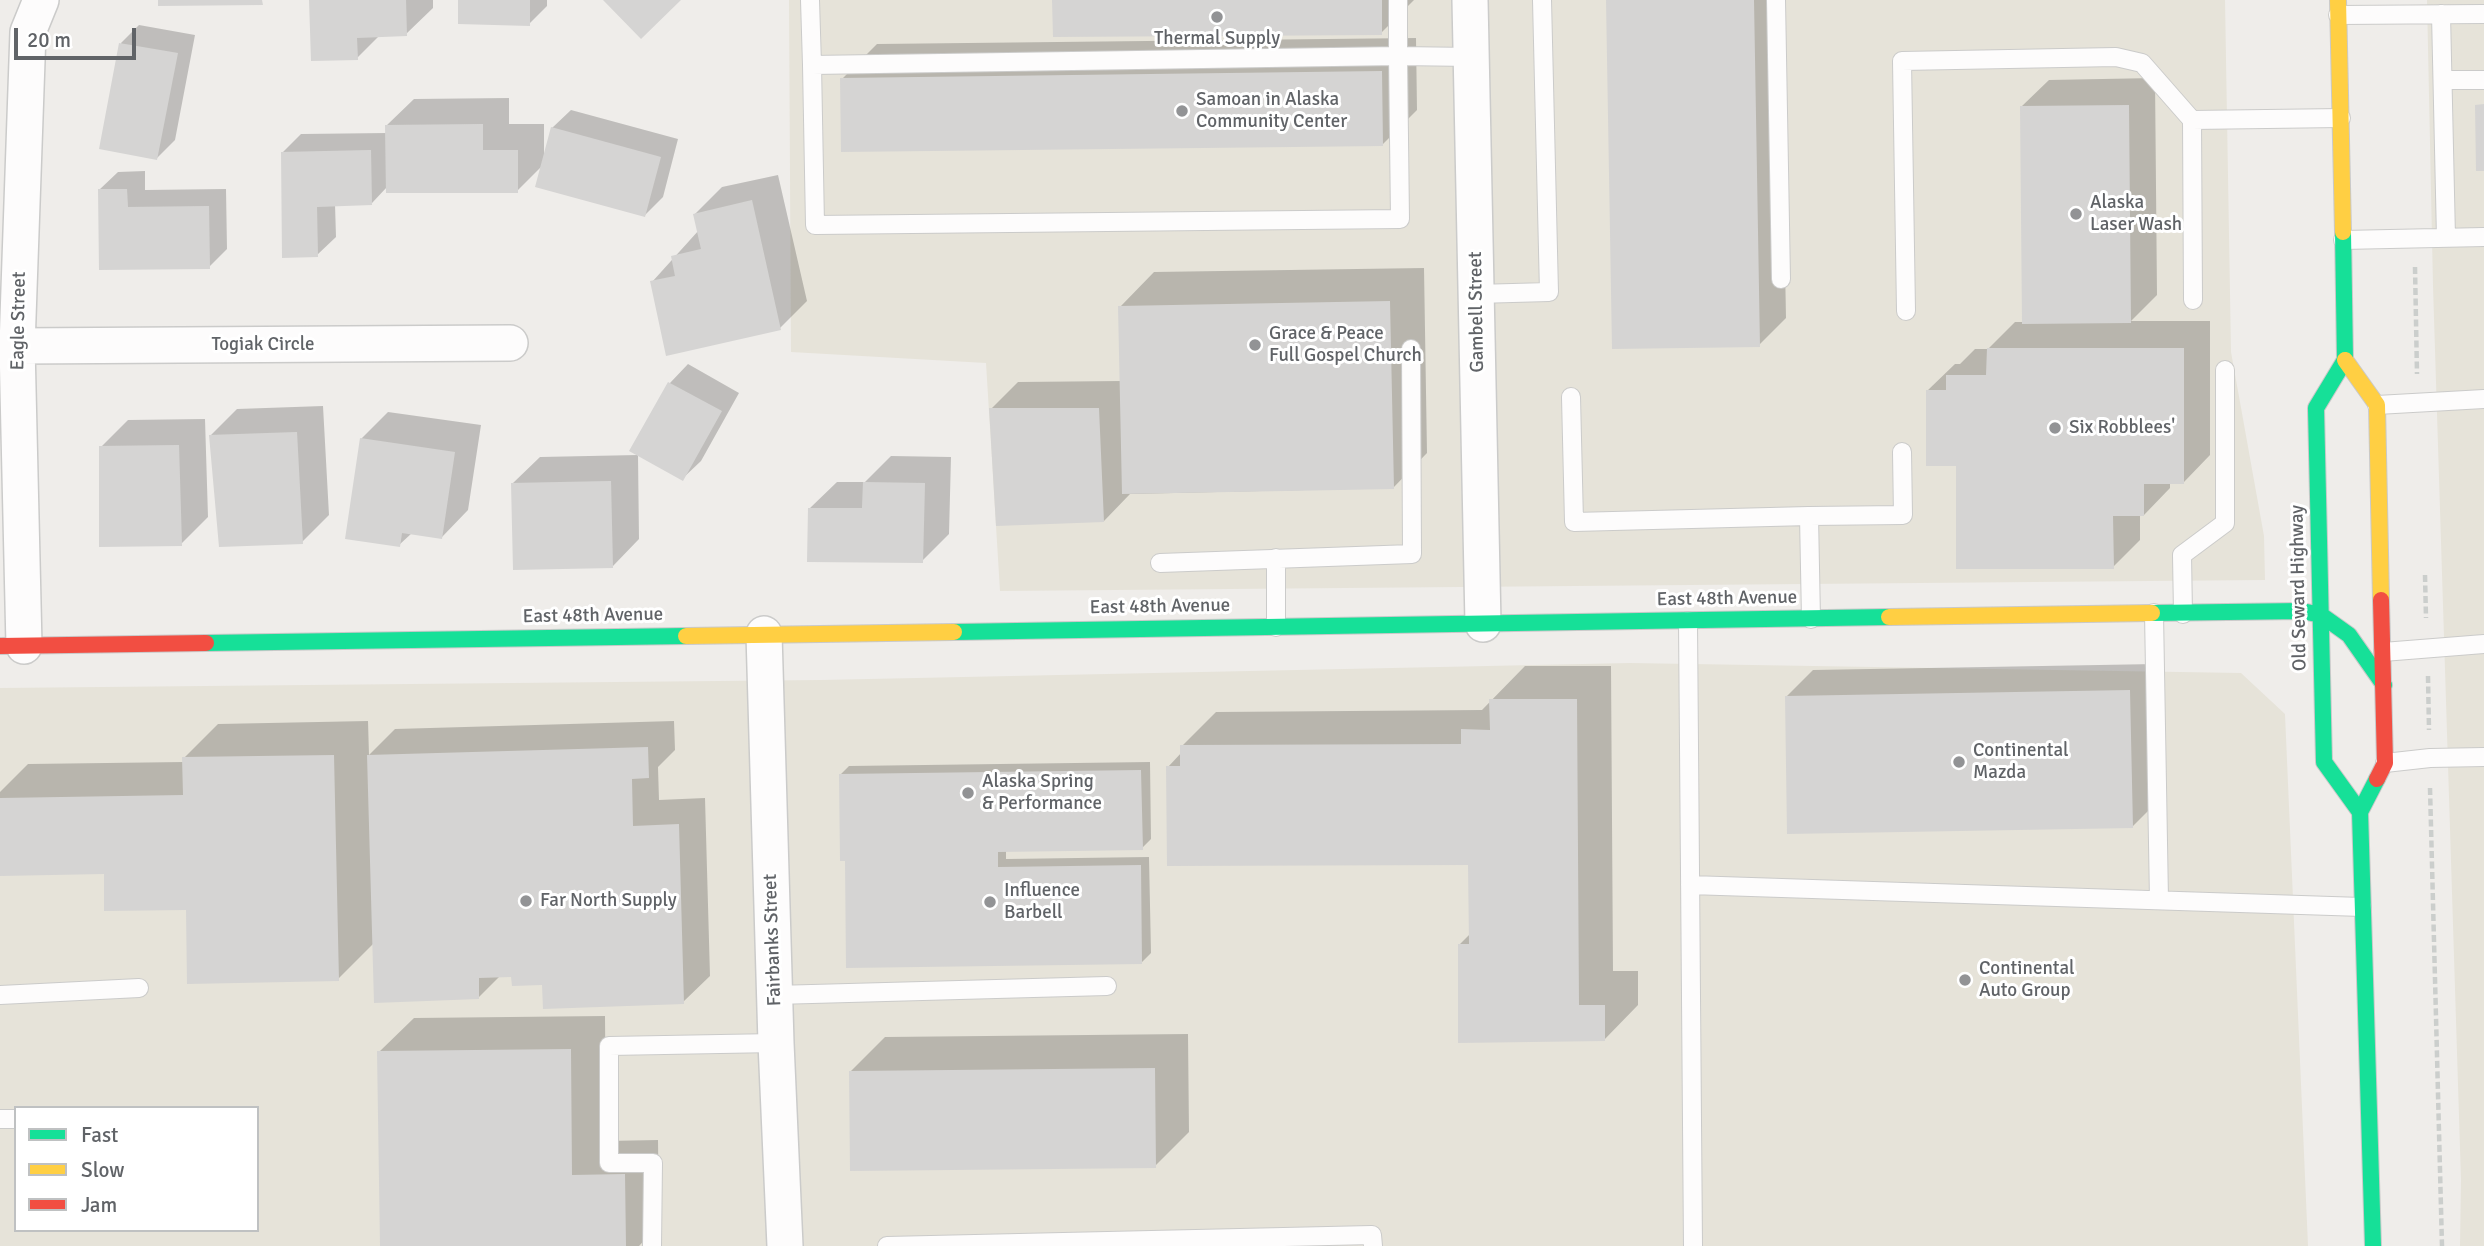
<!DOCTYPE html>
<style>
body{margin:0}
#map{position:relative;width:2484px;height:1246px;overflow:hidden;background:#efedea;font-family:Signika,sans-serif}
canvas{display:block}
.legend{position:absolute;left:14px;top:1106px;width:245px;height:126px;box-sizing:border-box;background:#fff;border:2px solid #bfc1c2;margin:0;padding:9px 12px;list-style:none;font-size:21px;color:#606367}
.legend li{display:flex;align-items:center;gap:14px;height:35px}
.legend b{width:35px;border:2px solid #bfc1c2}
.scale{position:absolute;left:14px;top:28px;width:122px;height:32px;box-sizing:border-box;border:4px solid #606367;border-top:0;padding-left:9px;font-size:21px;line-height:24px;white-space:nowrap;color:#606367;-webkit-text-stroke:5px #fff;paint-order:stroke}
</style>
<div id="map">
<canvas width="2484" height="1246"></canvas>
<ul class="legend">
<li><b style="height:9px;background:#16e098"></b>Fast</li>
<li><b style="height:9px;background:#ffcf43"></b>Slow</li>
<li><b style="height:9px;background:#f24e42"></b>Jam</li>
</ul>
<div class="scale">20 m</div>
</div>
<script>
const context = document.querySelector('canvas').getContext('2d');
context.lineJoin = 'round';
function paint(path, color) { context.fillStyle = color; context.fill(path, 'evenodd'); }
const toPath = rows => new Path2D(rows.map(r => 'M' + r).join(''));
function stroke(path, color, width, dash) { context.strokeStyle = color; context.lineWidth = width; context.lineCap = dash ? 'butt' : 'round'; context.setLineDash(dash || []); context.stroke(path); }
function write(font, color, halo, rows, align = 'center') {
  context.font = font + ' Signika,sans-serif'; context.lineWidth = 6; context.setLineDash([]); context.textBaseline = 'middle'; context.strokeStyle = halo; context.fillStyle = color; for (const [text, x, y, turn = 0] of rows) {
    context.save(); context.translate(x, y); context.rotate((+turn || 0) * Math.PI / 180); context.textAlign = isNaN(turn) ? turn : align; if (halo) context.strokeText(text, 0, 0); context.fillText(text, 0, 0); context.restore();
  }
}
const commercial = toPath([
 [789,0,2225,0,2231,352,2264,536,2265,580,1000,591,986,363,791,352],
 [2427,0,2484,0,2484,1246,2460,1246,2461,1180,2433,286],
 [1630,663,2241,673,2285,714,2308,1246,0,1246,0,688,821,680],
 [16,1108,257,1108,257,1230,16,1230]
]);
const shadow = toPath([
 [311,0,433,0,433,8,406,34,380,35,357,58],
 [460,0,547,0,547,6,529,24],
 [1054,0,1414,0,1381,33],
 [1608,0,1780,0,1786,318,1759,345],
 [139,25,195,35,175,140,157,158,121,43],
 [1416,38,1417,110,1383,144,842,79,877,44],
 [2155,78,2157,295,2131,321,2210,321,2210,455,2184,482,2170,482,2170,488,2144,515,2140,515,2140,540,2113,567,1958,465,1928,390,1955,364,1960,364,1975,349,1988,349,2015,322,2024,322,2022,106,2049,80],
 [509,98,509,124,544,124,544,156,552,128,571,110,678,139,663,197,645,215,542,166,517,191,387,187,372,203,335,204,336,237,317,255,282,153,301,134,387,133,387,125,414,99],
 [145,171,145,190,226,189,227,249,209,267,99,190,118,172],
 [778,175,807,301,780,328,652,282,699,230,695,214,722,187],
 [1424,268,1427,453,1393,488,1130,494,1104,521,991,409,1018,382,1122,381,1120,307,1154,272],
 [688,364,739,393,701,461,682,479,631,451,670,383],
 [323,406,329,515,302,542,210,436,237,409],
 [388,412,481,425,468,510,442,537,412,533,399,545,361,439],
 [205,419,208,517,181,544,101,447,128,420],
 [638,455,639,539,613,566,513,483,540,457],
 [891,456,951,457,949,534,922,561,810,508,837,482,865,482],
 [2156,664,2159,800,2132,827,1786,697,1813,670],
 [1525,666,1611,666,1613,971,1638,971,1638,1005,1604,1040,1459,945,1470,934,1470,863,1168,767,1182,752,1182,746,1216,712,1482,710],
 [368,721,369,755,395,729,674,721,675,750,658,767,659,800,705,798,710,976,683,1002,544,983,513,975,501,975,478,998,374,943,338,979,188,908,105,872,0,874,0,792,28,764,184,762,184,758,218,724],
 [1150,762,1151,839,1142,848,1006,850,1006,859,1149,857,1151,953,1142,962,846,859,840,775,849,766],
 [605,1016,606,1141,658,1140,659,1225,639,1246,381,1246,379,1052,414,1018],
 [1188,1034,1189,1132,1155,1166,850,1072,885,1037]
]);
const building = toPath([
 [158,0,262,0,263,5,158,6],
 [309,0,406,0,407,36,357,38,358,60,311,61],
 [458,0,530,0,530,26,458,24],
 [603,0,681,0,641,39],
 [1052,0,1382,0,1382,35,1053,37],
 [1606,0,1754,0,1760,347,1612,349],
 [119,43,178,53,157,160,99,149],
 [1382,71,1383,146,841,152,840,78],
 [2484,104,2484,171,2476,171,2475,105],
 [2129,105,2131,323,2022,324,2020,106],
 [483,124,483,150,518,150,518,193,386,193,385,125],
 [551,127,661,157,645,217,535,187],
 [371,150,372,205,317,207,318,257,282,258,281,152],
 [98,189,127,189,128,207,209,206,210,269,99,270],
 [752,200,781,330,666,356,650,281,675,276,671,256,701,249,693,214],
 [1390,301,1394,489,1122,494,1118,306],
 [1987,348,2184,348,2184,484,2144,484,2144,516,2113,516,2114,569,1956,569,1956,466,1926,466,1926,390,1946,390,1946,375,1986,375],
 [668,382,722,411,683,481,629,451],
 [989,408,1099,408,1104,522,996,526],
 [297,432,303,544,219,547,209,435],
 [360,438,455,452,442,539,402,533,400,547,345,539],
 [179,445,182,546,99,547,99,446],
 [611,481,613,568,513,570,511,483],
 [863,482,925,483,923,563,807,562,808,508,862,508],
 [2130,690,2133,828,1787,834,1785,696],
 [1489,699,1577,699,1579,1005,1605,1005,1605,1041,1458,1043,1458,944,1469,944,1468,865,1167,866,1166,766,1180,766,1180,745,1461,744,1461,729,1490,730],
 [648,747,649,778,632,779,633,826,679,824,684,1004,543,1009,542,985,512,986,511,977,479,978,479,999,374,1003,367,755],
 [334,755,339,981,187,984,186,910,104,911,104,874,0,876,0,798,183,795,182,757],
 [1141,770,1143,850,998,852,998,867,1141,865,1142,964,846,968,845,861,840,861,839,774],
 [571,1049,572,1175,625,1174,626,1246,380,1246,377,1051],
 [1155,1068,1156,1168,850,1171,849,1071]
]);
const path = toPath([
 [2415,267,2417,374],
 [2425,575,2426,618],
 [2428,676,2429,730],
 [2430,788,2442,1246]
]);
const lane = toPath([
 [810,0,812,65],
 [1398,0,1398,56,1400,219,815,225,812,65,1398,56,1472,57],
 [1776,0,1781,279],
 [2441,14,2446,238],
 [2338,15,2484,14],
 [2443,80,2484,80],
 [2192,120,2193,300],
 [2343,240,2484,237],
 [1476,294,1549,292,1542,0],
 [1906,311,1902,61,2116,57,2142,63,2192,120,2341,118],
 [1571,397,1574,522,1809,516],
 [2377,405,2484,399],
 [1276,558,1276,627],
 [1160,563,1412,554,1411,349],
 [2154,613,2159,900],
 [2183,614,2182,555,2225,523,2225,370],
 [1811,619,1809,516,1903,515,1902,452],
 [1688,621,1693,1246],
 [2383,652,2484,644],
 [2385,763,2430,758,2484,757],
 [1690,885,2362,907],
 [0,995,139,988],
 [775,995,1107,986],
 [0,1119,16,1119],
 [652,1246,653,1163,609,1163,609,1046,776,1043],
 [887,1246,1372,1235,1373,1246]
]);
const street = toPath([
 [1470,0,1483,624],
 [17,346,510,343],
 [764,634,776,1043,785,1246],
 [24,646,17,346,28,32,41,0]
]);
const fast = toPath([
 [2343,232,2345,360,2316,408,2324,762,2360,812],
 [2152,613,2302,611,2321,615,2349,635,2384,685],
 [954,632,1889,617],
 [206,643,686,636],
 [2373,1246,2360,812,2377,779]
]);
const slow = toPath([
 [2338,0,2343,232],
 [2345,360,2377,405,2381,600],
 [1889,617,2152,613],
 [686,636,954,632]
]);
const jam = toPath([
 [0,646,206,643],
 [2377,779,2385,763,2381,600]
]);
const markers = [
 [1217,17,7,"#929395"],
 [1182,111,7,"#929395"],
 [2076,214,7,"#929395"],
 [1255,345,7,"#929395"],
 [2055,428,7,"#929395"],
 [1959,762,7,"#929395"],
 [968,793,7,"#929395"],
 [526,901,7,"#929395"],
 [990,902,7,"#929395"],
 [1965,980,7,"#929395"]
];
const poiNames = [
 ["Thermal Supply",1217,39,"center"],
 ["Samoan in Alaska",1196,100],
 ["Community Center",1196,122],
 ["Alaska",2090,203],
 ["Laser Wash",2090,225],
 ["Grace & Peace",1269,334],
 ["Full Gospel Church",1269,356],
 ["Six Robblees'",2069,428],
 ["Continental",1973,751],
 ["Mazda",1973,773],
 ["Alaska Spring",982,782],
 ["& Performance",982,804],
 ["Influence",1004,891],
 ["Barbell",1004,913],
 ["Far North Supply",540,901],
 ["Continental",1979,969],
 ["Auto Group",1979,991]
];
const streetNames = [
 ["Gambell Street",1477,312,-91],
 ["Eagle Street",19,321,-89],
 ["Togiak Circle",263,345],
 ["Old Seward Highway",2299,588,-91],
 ["East 48th Avenue",1727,599,-1],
 ["East 48th Avenue",1160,607,-1],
 ["East 48th Avenue",593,616,-1],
 ["Fairbanks Street",773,940,-92]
];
paint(commercial, '#e6e3d9');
paint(shadow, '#0003');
paint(building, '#d5d4d3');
stroke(lane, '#cbcbca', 20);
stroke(street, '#cbcbca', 38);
stroke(fast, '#c9c9c9', 18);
stroke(slow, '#c9c9c9', 18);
stroke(jam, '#c9c9c9', 18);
stroke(path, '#cbcecc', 4.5, [7, 3.5]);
stroke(lane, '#fdfcfc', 18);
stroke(street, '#fdfcfc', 35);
stroke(fast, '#16e098', 16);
stroke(slow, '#ffcf43', 16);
stroke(jam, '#f24e42', 16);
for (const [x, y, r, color] of markers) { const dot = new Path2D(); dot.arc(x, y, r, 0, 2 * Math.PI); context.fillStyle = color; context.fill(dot); stroke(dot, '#fff', 2.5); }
write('19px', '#606367', '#fff', poiNames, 'left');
write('19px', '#606367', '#fff', streetNames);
</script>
